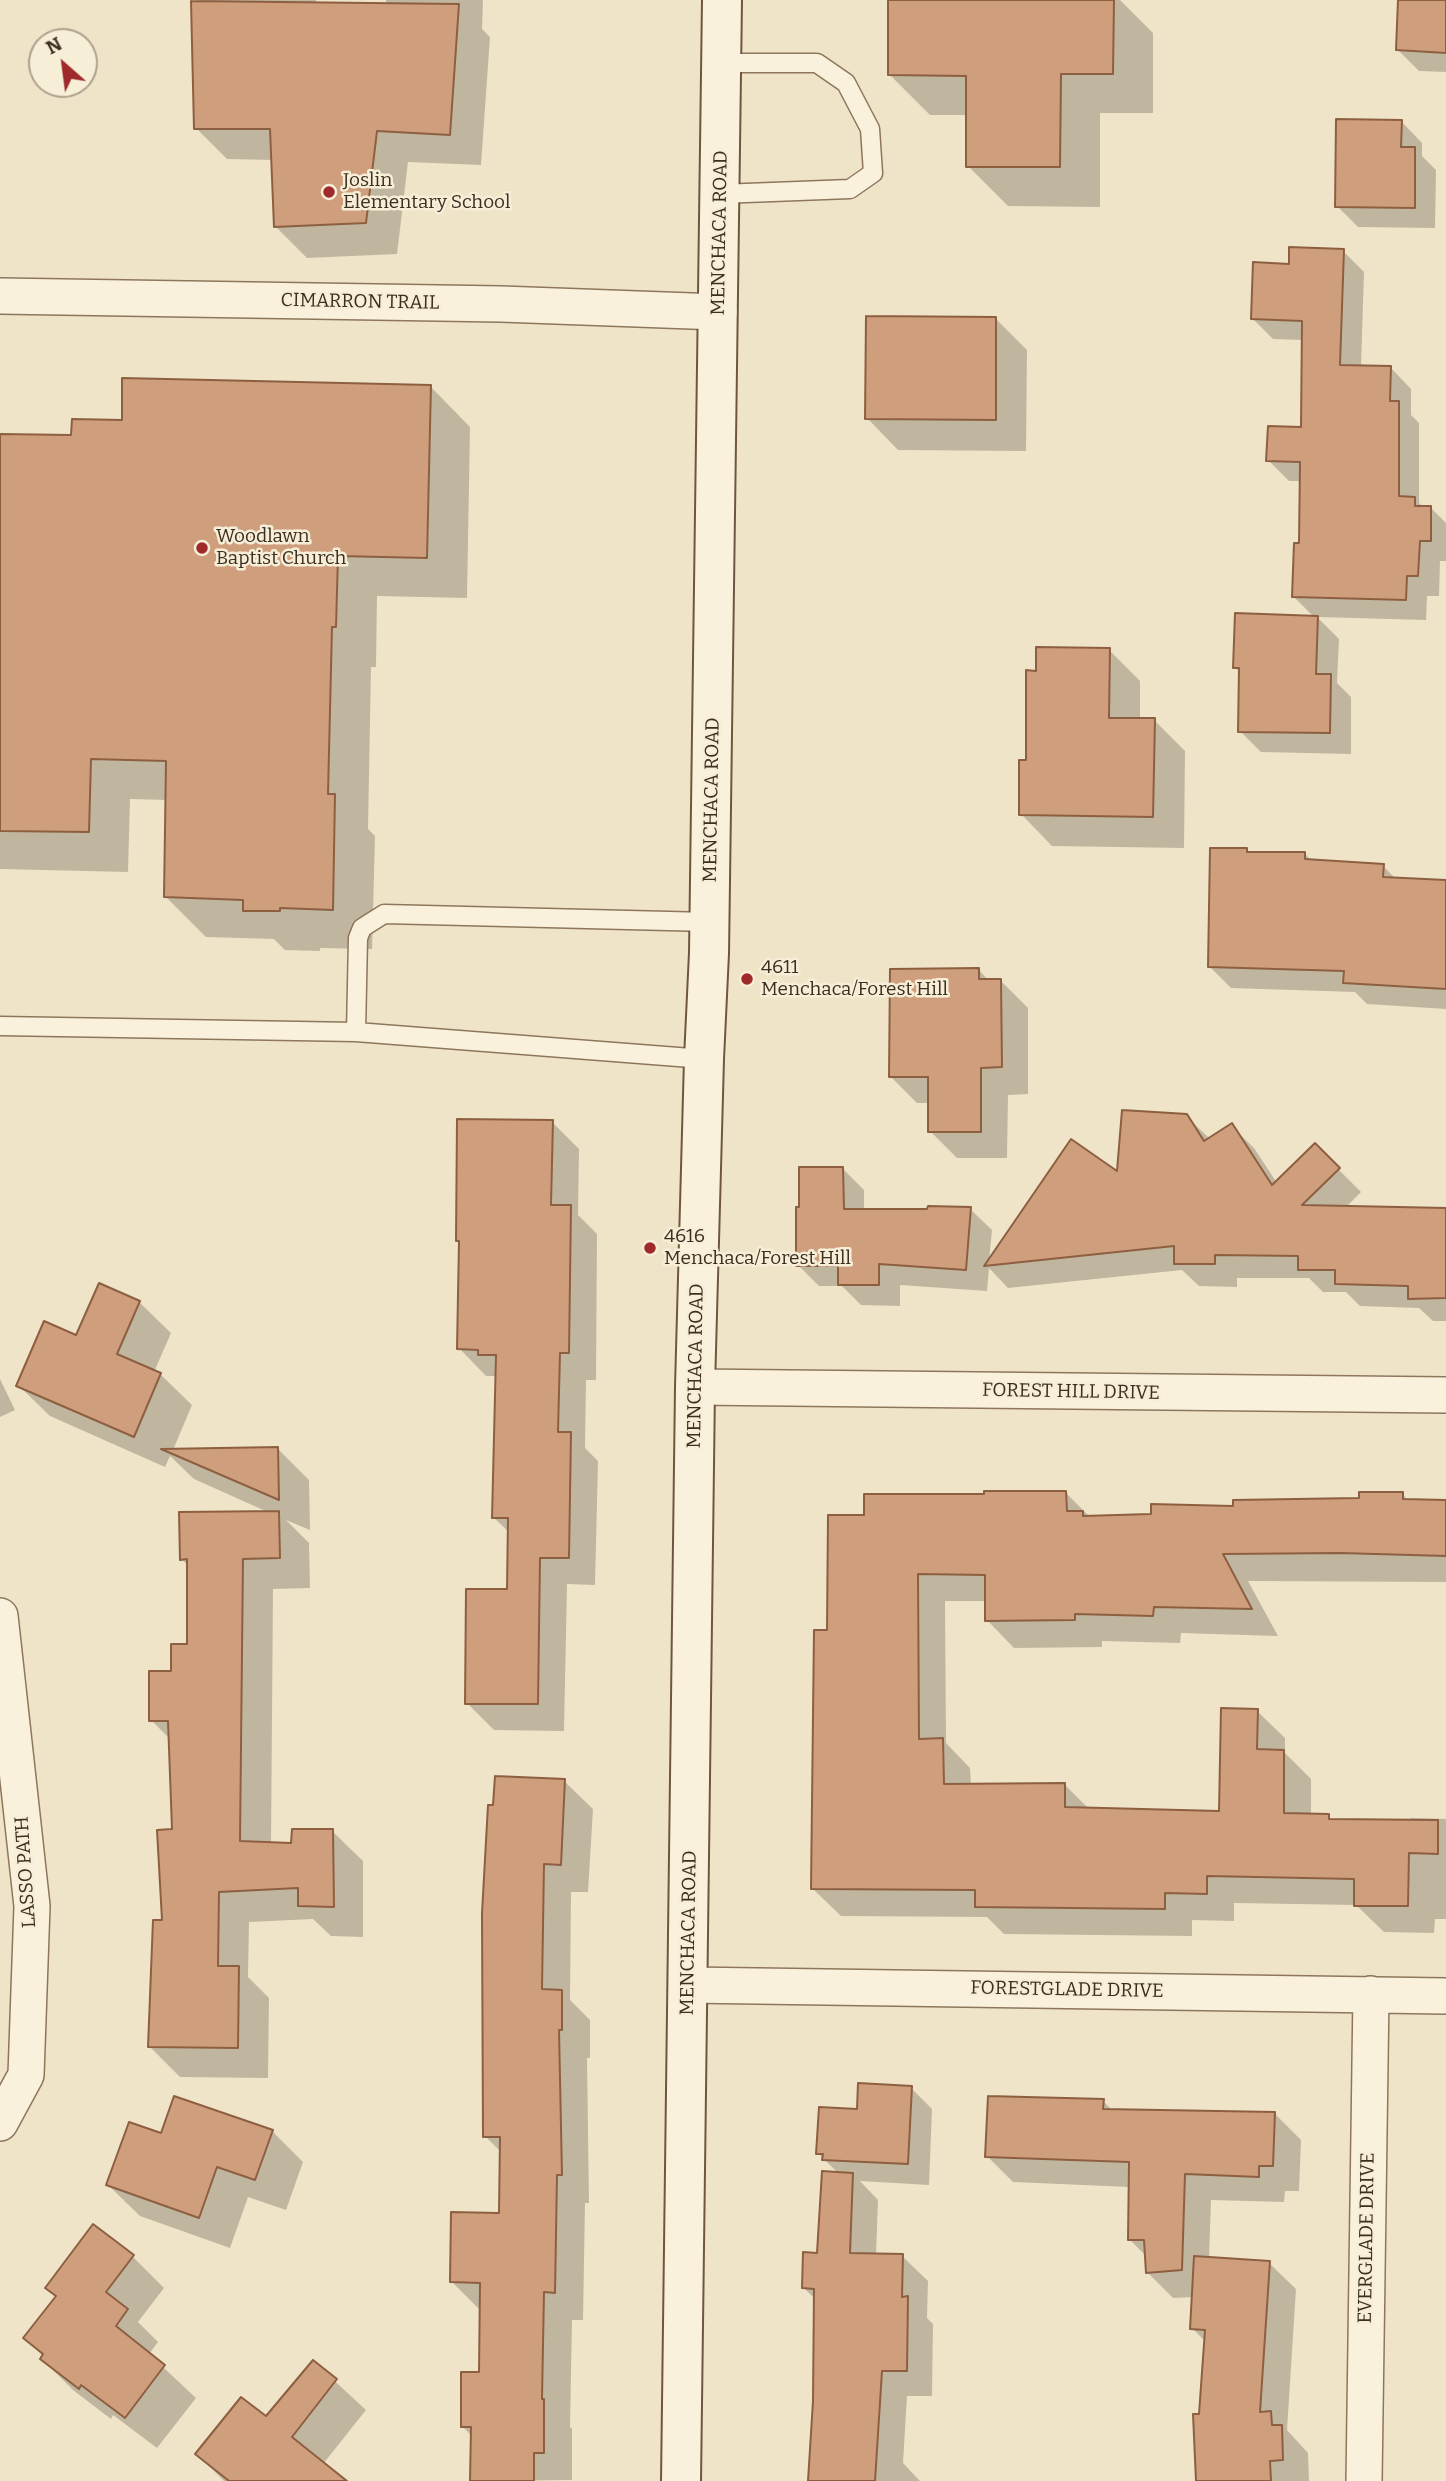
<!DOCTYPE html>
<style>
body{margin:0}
#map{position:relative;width:1446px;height:2481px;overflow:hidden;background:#f0e4c8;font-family:Bitter,serif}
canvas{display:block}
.north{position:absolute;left:28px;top:28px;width:70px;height:70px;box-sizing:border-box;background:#f7eed8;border:2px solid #ada18e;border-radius:50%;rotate:332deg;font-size:19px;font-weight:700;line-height:28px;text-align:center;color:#3d2e20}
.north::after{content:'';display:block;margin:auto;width:24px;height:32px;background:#9e2a2b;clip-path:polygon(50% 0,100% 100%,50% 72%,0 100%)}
</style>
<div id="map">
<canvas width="1446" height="2481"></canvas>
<div class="north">N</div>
</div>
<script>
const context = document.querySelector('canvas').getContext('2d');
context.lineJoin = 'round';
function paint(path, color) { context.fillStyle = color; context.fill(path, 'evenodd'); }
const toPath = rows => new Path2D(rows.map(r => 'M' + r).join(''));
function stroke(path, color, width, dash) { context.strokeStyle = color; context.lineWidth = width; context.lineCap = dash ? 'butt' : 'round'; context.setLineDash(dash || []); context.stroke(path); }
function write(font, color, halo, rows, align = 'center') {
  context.font = font + ' Bitter,serif'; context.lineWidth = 5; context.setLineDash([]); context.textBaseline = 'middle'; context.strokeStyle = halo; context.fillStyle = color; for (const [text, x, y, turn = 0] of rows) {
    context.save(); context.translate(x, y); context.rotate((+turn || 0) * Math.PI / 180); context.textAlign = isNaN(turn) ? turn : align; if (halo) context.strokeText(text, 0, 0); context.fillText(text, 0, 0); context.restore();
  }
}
const shadow = toPath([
 [197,0,316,0,316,4,386,5,386,0,483,0,482,29,490,37,481,165,408,162,397,254,307,258,275,226,273,160,227,159,196,128],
 [890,0,1120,0,1153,33,1153,113,1100,113,1100,207,1008,206,968,166,968,115,930,115,890,75],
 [1400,0,1446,0,1446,72,1419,71,1398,50],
 [1401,121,1422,143,1422,156,1436,170,1435,228,1358,227,1337,206],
 [1343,251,1364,272,1361,367,1391,368,1411,389,1411,415,1419,423,1419,503,1424,508,1431,508,1446,523,1446,561,1440,561,1439,596,1427,596,1426,620,1317,617,1339,639,1337,683,1351,697,1351,754,1261,752,1240,731,1240,673,1235,667,1314,617,1294,597,1301,545,1301,481,1289,481,1268,460,1302,428,1303,340,1273,339,1252,318,1291,266],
 [996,319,1027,350,1026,451,898,450,867,418],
 [430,386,470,427,467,598,377,596,376,667,371,667,368,829,375,836,372,949,320,948,320,951,285,950,274,939,206,937,166,897,167,800,130,799,128,872,0,869,0,435,73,437,124,422],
 [1109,650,1140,681,1140,720,1154,720,1185,751,1184,848,1052,846,1021,814,1038,672],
 [1247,850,1250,853,1304,853,1312,861,1383,866,1397,880,1446,881,1446,1009,1367,1004,1355,992,1231,988,1210,967],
 [979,970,989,981,1001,981,1028,1008,1028,1094,1008,1095,1007,1158,957,1158,930,1131,930,1103,917,1103,890,1076],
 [1186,1116,1210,1139,1231,1126,1254,1148,1277,1183,1315,1146,1361,1192,1346,1207,1446,1210,1446,1321,1433,1321,1419,1308,1360,1306,1346,1292,1323,1292,1309,1278,1237,1278,1237,1287,1199,1286,1182,1270,1008,1288,989,1268,987,1291,900,1285,900,1306,861,1305,842,1286,819,1286,798,1265,843,1169,864,1190,864,1211,970,1209,992,1230,989,1261,1118,1174],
 [552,1122,579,1149,578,1215,597,1234,596,1380,586,1380,585,1448,598,1461,595,1585,567,1584,564,1731,494,1730,467,1703,509,1591,510,1533,493,1517,497,1376,486,1376,459,1348,461,1244,458,1240],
 [139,1302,171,1333,154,1372,160,1374,192,1405,173,1450,278,1449,309,1480,310,1530,286,1520,309,1543,310,1588,273,1589,271,1844,292,1844,332,1831,363,1861,363,1937,331,1936,313,1919,249,1922,248,1977,269,1998,268,2078,180,2077,150,2047,173,1831,170,1739,151,1720,189,1646,189,1566,181,1559,270,1513,194,1479,170,1456,165,1467,50,1416,18,1385,77,1338],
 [0,1379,15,1410,0,1417],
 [1066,1493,1090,1517,1153,1515,1402,1494,1409,1501,1446,1502,1446,1582,1248,1581,1278,1636,1181,1633,1180,1643,1102,1641,1102,1647,1014,1648,987,1620,987,1601,945,1601,946,1743,970,1768,971,1785,1065,1785,1089,1809,1221,1813,1257,1711,1285,1738,1285,1753,1311,1779,1311,1815,1328,1816,1333,1821,1410,1822,1410,1818,1446,1819,1446,1919,1435,1919,1434,1933,1384,1932,1356,1905,1234,1903,1234,1921,1192,1920,1192,1936,1004,1934,987,1917,841,1916,813,1889,829,1632,866,1517],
 [564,1781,593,1809,588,1892,571,1892,570,2000,590,2020,590,2058,587,2058,589,2203,585,2203,583,2320,572,2320,570,2427,572,2429,572,2480,472,2481,472,2436,463,2427,480,2374,480,2310,452,2282,500,2215,501,2152,485,2136,484,1913],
 [911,2088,932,2109,929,2185,860,2181,878,2200,876,2255,902,2256,928,2281,927,2318,933,2324,932,2396,907,2396,903,2463,920,2481,810,2481,814,2401,815,2299,804,2288,819,2254,839,2174,818,2153,859,2111],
 [1103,2101,1113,2111,1275,2114,1301,2140,1299,2191,1285,2191,1284,2202,1211,2200,1209,2259,1269,2263,1296,2289,1287,2430,1308,2453,1309,2481,1198,2481,1206,2342,1192,2328,1194,2297,1173,2298,1147,2272,1147,2257,1129,2239,1130,2187,1013,2182,987,2156],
 [272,2131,303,2162,286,2210,248,2197,230,2248,140,2216,108,2185,162,2135],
 [133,2257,164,2288,138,2322,158,2342,149,2354,196,2398,157,2448,113,2415,111,2419,73,2390,42,2359,44,2357,25,2338,57,2297,47,2288],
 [314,2362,366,2410,323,2464,344,2481,224,2481,197,2454,266,2419]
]);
const building = toPath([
 [888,0,1114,0,1113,74,1061,74,1060,167,966,167,966,76,888,75,888,0],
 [1398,0,1446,0,1446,53,1396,50,1398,0],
 [191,1,459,4,450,135,377,131,366,223,274,227,270,129,194,129,191,1],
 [1336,119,1402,120,1401,147,1415,147,1415,208,1335,207,1336,119],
 [1289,247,1344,249,1340,365,1391,366,1390,401,1399,401,1399,496,1415,497,1415,506,1431,506,1431,541,1420,541,1418,576,1407,576,1406,600,1292,597,1294,543,1299,543,1300,462,1266,461,1268,426,1301,427,1302,321,1251,319,1253,262,1289,264,1289,247],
 [866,316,996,317,996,420,865,419,866,316],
 [122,378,431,385,427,558,338,556,336,627,332,627,328,794,335,794,333,910,280,908,280,911,243,911,243,900,164,897,166,761,91,759,89,832,0,831,0,434,71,435,72,419,122,420,122,378],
 [1235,613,1318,616,1316,674,1331,674,1330,733,1238,732,1239,668,1233,668,1235,613],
 [1036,647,1110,648,1109,718,1155,718,1153,817,1019,815,1019,760,1026,760,1026,670,1036,671,1036,647],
 [1210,848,1247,848,1247,852,1305,852,1305,859,1384,864,1383,877,1446,880,1446,989,1343,983,1344,971,1208,967,1210,848],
 [979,968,979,979,1001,979,1002,1067,981,1068,981,1132,928,1132,928,1077,889,1077,890,969,979,968],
 [1122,1110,1187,1114,1204,1141,1232,1123,1272,1185,1315,1143,1340,1168,1302,1205,1446,1208,1446,1298,1408,1299,1408,1286,1335,1284,1335,1270,1298,1270,1298,1256,1215,1255,1215,1264,1174,1264,1174,1246,984,1266,1071,1139,1117,1171,1122,1110],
 [457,1119,553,1120,551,1205,571,1205,569,1353,560,1353,558,1432,571,1432,569,1558,540,1558,538,1704,465,1704,466,1589,507,1589,508,1518,492,1518,496,1355,478,1355,478,1350,457,1349,459,1241,456,1241,457,1119],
 [799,1167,843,1167,844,1209,927,1209,928,1206,971,1207,966,1270,879,1264,879,1285,838,1285,838,1266,796,1266,796,1207,799,1207,799,1167],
 [99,1283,140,1301,117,1354,161,1373,134,1437,16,1386,44,1321,76,1335,99,1283],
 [278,1447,279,1500,161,1449,278,1447],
 [984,1491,1066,1491,1067,1511,1083,1511,1083,1516,1151,1514,1151,1504,1233,1506,1233,1500,1359,1498,1359,1492,1403,1492,1403,1499,1446,1500,1446,1556,1340,1553,1223,1554,1252,1609,1154,1607,1153,1616,1075,1614,1075,1620,985,1621,985,1575,918,1574,919,1739,943,1738,944,1784,1065,1783,1065,1807,1219,1811,1221,1708,1258,1709,1257,1749,1284,1750,1284,1813,1329,1814,1329,1819,1438,1820,1438,1854,1409,1853,1408,1906,1354,1906,1354,1879,1207,1876,1207,1894,1165,1893,1165,1909,975,1907,975,1890,811,1889,814,1630,827,1630,828,1515,864,1515,864,1494,984,1494,984,1491],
 [279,1511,280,1558,243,1559,240,1841,291,1843,292,1829,333,1829,334,1907,298,1906,298,1888,219,1892,218,1966,239,1966,238,2048,148,2047,153,1920,162,1920,157,1830,172,1829,168,1721,149,1721,149,1671,171,1671,171,1644,187,1644,187,1559,180,1560,179,1512,279,1511],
 [495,1776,565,1779,561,1865,544,1864,542,1989,562,1990,562,2030,559,2030,562,2175,557,2175,555,2293,544,2292,542,2399,544,2399,544,2453,534,2453,534,2481,470,2481,471,2427,461,2427,461,2372,479,2372,480,2283,450,2282,451,2212,499,2213,500,2137,483,2137,482,1913,488,1805,493,1805,495,1776],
 [858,2083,912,2086,908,2164,822,2160,823,2154,816,2154,819,2107,857,2109,858,2083],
 [174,2096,273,2130,255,2180,217,2167,199,2218,106,2185,129,2122,161,2133,174,2096],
 [988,2096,1104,2099,1103,2109,1275,2112,1273,2166,1259,2166,1259,2177,1185,2174,1182,2270,1146,2273,1144,2240,1128,2240,1129,2162,985,2157,988,2096],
 [822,2171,853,2173,850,2253,903,2254,902,2297,908,2296,907,2371,882,2371,875,2481,808,2481,813,2401,814,2289,802,2288,803,2252,817,2253,822,2171],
 [93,2224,134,2255,106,2292,128,2309,116,2326,165,2365,125,2418,81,2385,79,2389,40,2359,43,2354,23,2338,56,2296,45,2288,93,2224],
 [1194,2256,1270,2261,1260,2412,1271,2411,1272,2425,1282,2425,1283,2460,1270,2461,1271,2481,1196,2481,1193,2414,1199,2414,1205,2330,1190,2329,1194,2256],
 [313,2360,337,2379,292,2437,347,2481,229,2481,195,2454,241,2397,266,2416,313,2360]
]);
const lane = toPath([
 [720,194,850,189,873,173,870,129,846,83,817,63,721,63],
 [0,1026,356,1032,704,1059],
 [356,1032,358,938,362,928,384,914,709,922]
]);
const street = toPath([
 [0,296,501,304,719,312],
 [695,1387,1446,1395],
 [0,1616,32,1906,26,2075,0,2123],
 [688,1985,1446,1996],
 [1364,2481,1371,1994]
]);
const secondary = toPath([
 [681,2481,695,1387,704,1059,709,953,722,0]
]);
const markers = [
 [329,192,7,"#9e2a2b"],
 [202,548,7,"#9e2a2b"],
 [747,979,7,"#9e2a2b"],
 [650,1248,7,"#9e2a2b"]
];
const poiNames = [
 ["Joslin",343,181],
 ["Elementary School",343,203],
 ["Woodlawn",216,537],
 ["Baptist Church",216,559],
 ["4611",761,968],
 ["Menchaca/Forest Hill",761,990],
 ["4616",664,1237],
 ["Menchaca/Forest Hill",664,1259]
];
const streetNames = [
 ["MENCHACA ROAD",720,233,-89],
 ["CIMARRON TRAIL",360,302,1],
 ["MENCHACA ROAD",712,800,-89],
 ["MENCHACA ROAD",696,1366,-89],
 ["FOREST HILL DRIVE",1071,1392,1],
 ["LASSO PATH",26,1872,-94],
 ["MENCHACA ROAD",689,1933,-89],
 ["FORESTGLADE DRIVE",1067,1990,1],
 ["EVERGLADE DRIVE",1367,2238,-89]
];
paint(shadow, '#0003');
paint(building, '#cf9f7d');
stroke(building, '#8d5f41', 2);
stroke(lane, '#8d765c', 21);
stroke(street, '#8d765c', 38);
stroke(secondary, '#6f573f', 42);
stroke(lane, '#faf1dc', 18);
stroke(street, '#faf1dc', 35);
stroke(secondary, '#faf1dc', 38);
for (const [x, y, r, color] of markers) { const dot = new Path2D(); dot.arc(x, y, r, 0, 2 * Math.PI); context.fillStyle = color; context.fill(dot); stroke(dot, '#f7eed8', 2.5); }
write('19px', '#3d2e20', '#f7eed8', poiNames, 'left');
write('19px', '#3d2e20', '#f7eed8', streetNames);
</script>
